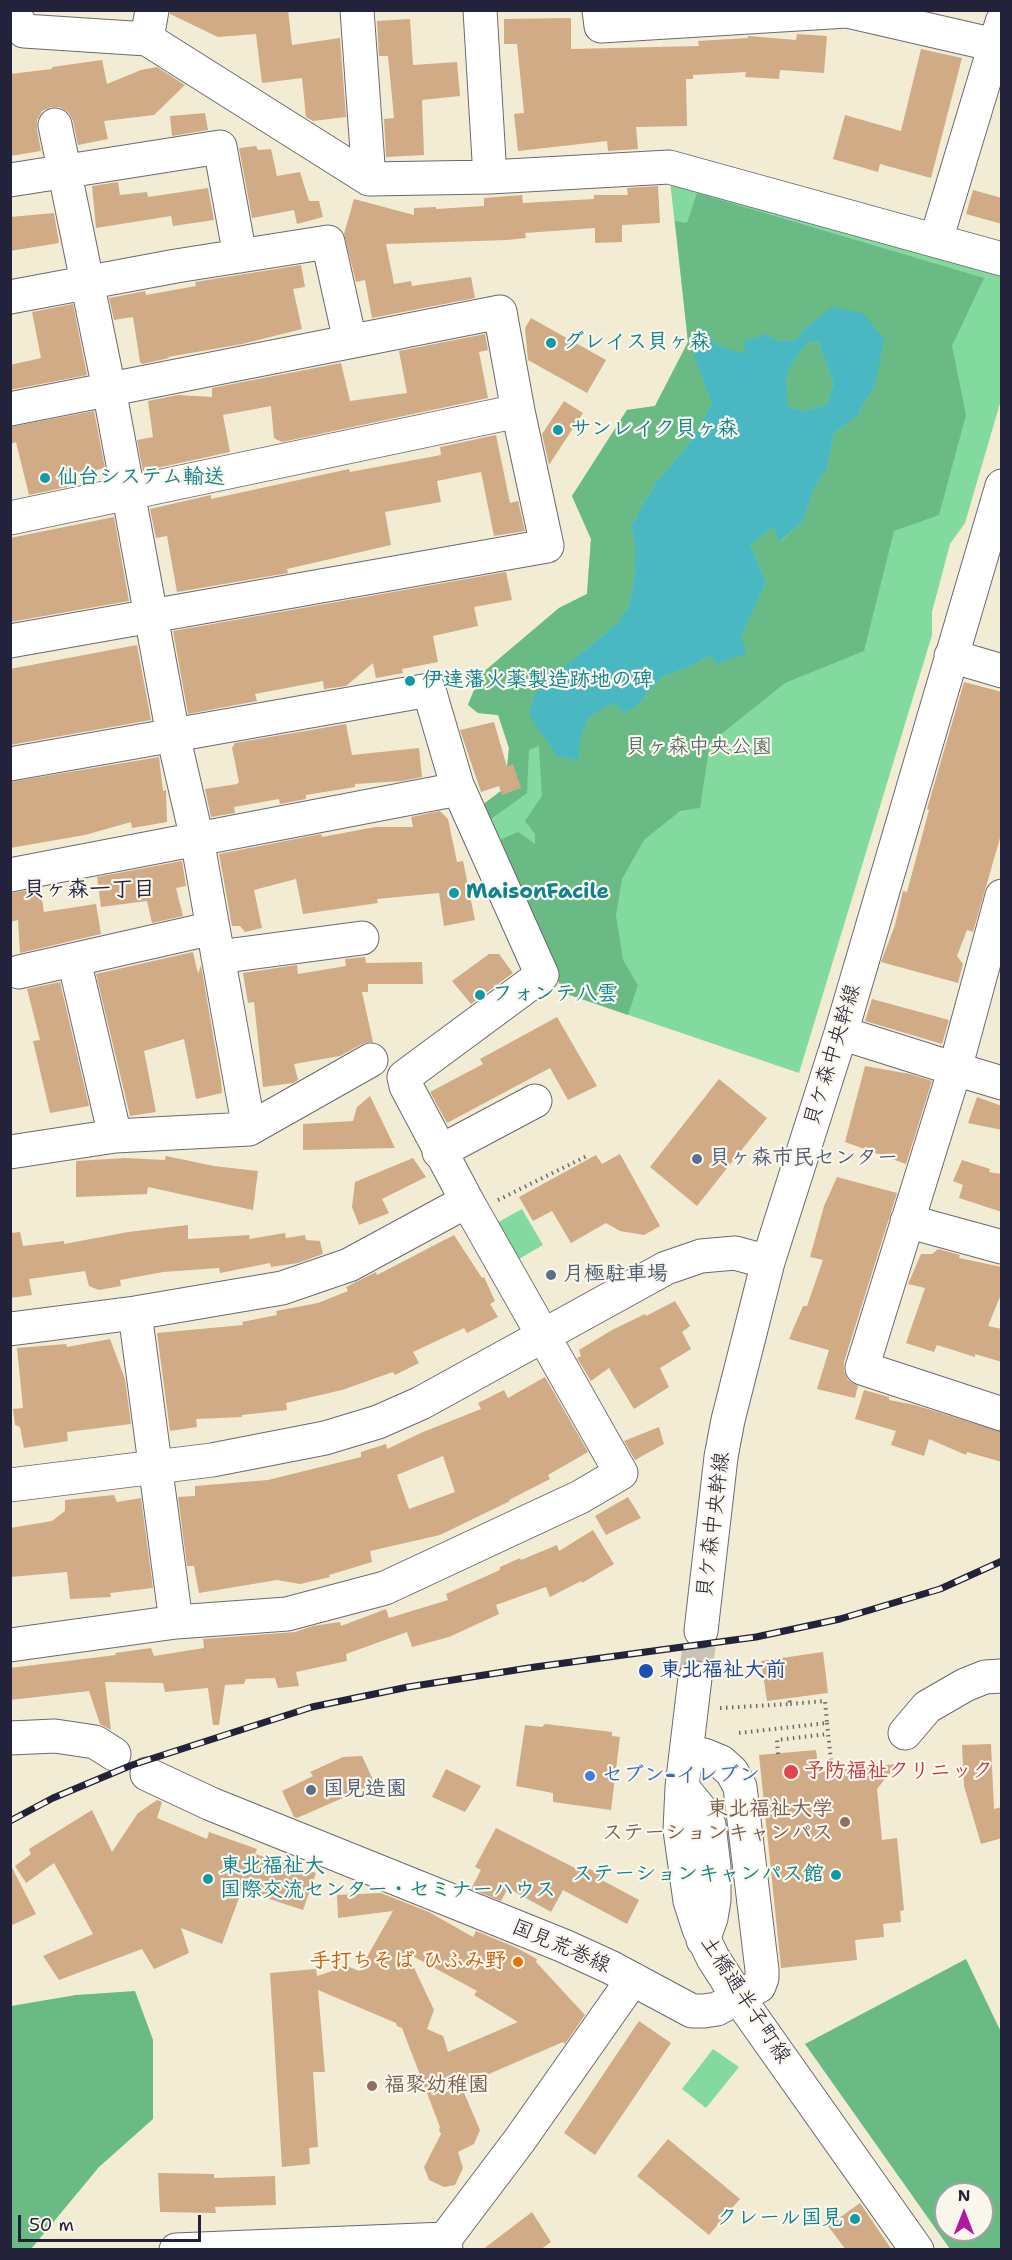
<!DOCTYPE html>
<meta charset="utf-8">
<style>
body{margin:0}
#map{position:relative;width:1012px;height:2260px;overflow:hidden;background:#f2ecd4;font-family:"Shantell Sans",sans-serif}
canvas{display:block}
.frame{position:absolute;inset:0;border:12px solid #22223b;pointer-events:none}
.north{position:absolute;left:934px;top:2182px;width:60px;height:60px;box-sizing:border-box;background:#fbf7ec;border:2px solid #a4a2a5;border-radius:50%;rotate:0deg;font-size:16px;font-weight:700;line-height:24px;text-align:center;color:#22223b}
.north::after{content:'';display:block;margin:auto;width:21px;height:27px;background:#b5179e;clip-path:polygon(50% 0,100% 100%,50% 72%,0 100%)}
.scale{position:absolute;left:18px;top:2215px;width:183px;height:27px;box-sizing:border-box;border:3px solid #22223b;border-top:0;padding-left:8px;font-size:18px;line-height:21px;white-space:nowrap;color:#22223b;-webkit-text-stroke:4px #fbf7ec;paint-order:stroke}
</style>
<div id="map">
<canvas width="1012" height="2260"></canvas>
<div class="frame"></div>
<div class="north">N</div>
<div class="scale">50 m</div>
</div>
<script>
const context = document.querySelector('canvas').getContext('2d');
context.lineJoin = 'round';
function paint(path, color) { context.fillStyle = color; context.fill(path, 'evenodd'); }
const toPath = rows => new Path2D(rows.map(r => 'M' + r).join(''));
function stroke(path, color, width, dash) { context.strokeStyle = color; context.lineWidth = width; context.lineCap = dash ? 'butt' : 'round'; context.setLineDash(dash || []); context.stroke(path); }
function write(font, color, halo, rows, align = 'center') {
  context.font = font + ' "Shantell Sans","Klee One",sans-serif'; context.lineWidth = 4.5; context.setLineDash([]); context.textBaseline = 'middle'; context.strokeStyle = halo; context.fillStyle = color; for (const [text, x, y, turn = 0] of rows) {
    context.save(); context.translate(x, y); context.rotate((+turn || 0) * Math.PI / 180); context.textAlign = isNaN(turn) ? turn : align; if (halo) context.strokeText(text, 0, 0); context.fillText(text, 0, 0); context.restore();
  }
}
const green = toPath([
 [670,181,1001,274,1001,400,965,523,950,544,932,612,932,635,799,1073,564,993,477,809,505,788,509,748,499,715,478,713,468,705,480,675,559,608,587,594,591,539,572,496,627,410,655,406,688,342],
 [522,1209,543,1245,514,1262,493,1225],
 [713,2049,739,2067,706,2108,682,2089]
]);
const forest = toPath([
 [697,193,984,278,952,346,966,415,939,515,894,531,864,651,785,683,710,743,700,808,680,811,644,840,622,879,616,915,623,960,638,985,628,1015,564,993,493,843,518,832,535,844,535,834,525,821,542,796,539,746,529,750,527,793,484,824,477,809,505,788,509,748,498,715,478,713,468,705,480,675,559,608,587,594,591,539,572,496,627,410,655,406,688,342,675,221,687,223],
 [703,329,717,345,745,355,778,341,796,340,804,329,875,385,857,416,834,433,827,469,814,488,803,521,781,541,773,527,750,545,766,582,741,637,691,666,662,677,637,705,613,703,590,716,581,736,577,760,569,663,618,623,630,604,635,572,635,543,631,526,655,484,692,440,712,403,705,383],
 [818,341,834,384,827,404,804,411,787,407,786,378,793,362,807,343],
 [966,1959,1001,2032,1001,2249,950,2249,805,2044],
 [946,2194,982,2194,982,2230,946,2230],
 [135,1991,153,2040,153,2119,99,2167,31,2249,11,2249,11,2006,76,1995]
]);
const water = toPath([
 [832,307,863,313,884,339,875,385,857,416,834,433,827,469,814,488,803,521,780,541,773,527,750,545,766,582,741,637,747,653,717,664,710,655,691,666,662,677,637,705,625,713,613,703,590,716,581,736,578,760,557,756,529,715,535,694,569,663,618,623,630,604,635,572,635,543,631,526,655,484,692,440,712,403,694,356,703,328,717,345,745,354,744,341,766,334,778,341,796,340,804,329],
 [818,341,834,384,827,404,804,411,788,407,786,378,793,362,807,343]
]);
const building = toPath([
 [170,10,288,10,292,45,340,38,346,117,313,121,306,117,302,78,262,83,256,34,218,37,170,14],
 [571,18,571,49,699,46,698,41,748,38,748,36,796,40,797,34,827,36,824,73,780,70,779,79,745,77,746,72,693,75,693,79,686,79,687,126,636,127,638,149,608,151,607,141,518,151,514,114,524,113,517,44,504,44,504,19],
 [410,19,413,65,457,62,460,96,422,100,424,155,386,157,384,119,394,118,388,56,379,56,377,21],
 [921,49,962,58,931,178,880,164,878,172,833,159,845,115,901,131],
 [102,60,107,84,141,70,157,67,185,85,154,115,104,121,108,139,78,145,73,121,69,113,60,107,51,107,42,111,37,120,37,129,41,151,10,156,10,74,52,69,52,67],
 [205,113,208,130,172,136,170,116],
 [256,146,258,150,271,149,277,176,300,172,309,201,319,201,323,217,297,224,294,210,252,218,239,148],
 [118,182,120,195,147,192,148,197,208,188,214,220,173,226,171,216,96,228,92,186],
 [658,186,660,223,622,225,622,242,595,243,595,228,525,233,526,238,507,240,386,244,394,284,411,281,412,286,471,277,475,298,372,318,365,280,356,282,344,234,354,199,414,215,414,208,436,207,436,209,484,206,484,198,522,195,523,203,594,199,594,195,628,195,627,188],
 [973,190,1002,198,1002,224,966,214],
 [54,213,59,243,10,251,10,217],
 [301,265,305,287,293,289,302,329,242,344,168,357,169,358,142,364,140,362,133,317,114,320,109,298,145,291,146,295,196,286,195,282],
 [73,304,87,375,10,390,10,365,41,358,32,312],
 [531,318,606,360,587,393,528,360,525,328],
 [485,334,488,350,479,352,488,398,282,442,274,438,271,406,223,415,230,452,143,471,137,440,153,437,148,401,178,395,212,397,212,388,341,363,350,401,407,393,399,351],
 [564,401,583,413,549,465,542,434],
 [94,411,105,468,65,477,67,487,29,495,16,442,10,444,10,427],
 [496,435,510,503,518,501,525,531,494,536,481,472,437,481,441,502,385,512,391,545,287,569,288,573,177,592,167,536,156,538,150,509,211,495,211,499,349,469,350,472,441,455,440,447],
 [114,517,129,601,10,622,10,538],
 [506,572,512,600,474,607,478,626,433,636,438,662,402,669,403,673,376,678,373,663,346,686,324,689,323,681,255,694,257,701,188,714,173,631],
 [137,645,151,720,10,745,10,669],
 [964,682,1002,692,1002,831,973,932,967,930,957,956,963,964,958,983,881,962,895,925,903,891,907,892,929,810,927,809],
 [494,722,507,767,513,764,521,788,502,795,499,786,481,792,460,730],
 [346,724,352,755,419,748,422,777,402,781,355,784,355,787,306,795,306,799,280,804,279,799,234,807,235,813,211,817,205,789,237,784,239,782,232,748,235,743],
 [159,757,163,791,166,790,167,822,132,828,131,822,85,835,10,848,10,782],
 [440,811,448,819,457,862,463,861,475,920,444,926,439,893,377,899,378,903,303,914,296,879,254,890,262,928,245,932,240,926,232,926,219,854,321,834,322,837,375,827,413,827,411,817],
 [182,861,186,886,176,888,183,916,152,923,147,901,101,907,97,877],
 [40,888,44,912,96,904,101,934,20,953,18,920,10,922,10,893],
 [193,952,198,974,201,965,221,1081,222,1093,196,1099,184,1039,144,1051,156,1112,130,1116,96,974],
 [489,954,499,954,513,973,471,1004,452,981],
 [365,957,366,963,422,962,423,984,368,984,368,992,362,992,373,1042,362,1044,340,1056,294,1064,298,1080,293,1083,263,1087,254,1002,248,1003,243,973,297,965,298,974,346,966,345,959],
 [60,982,89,1106,50,1113,33,1041,40,1040,27,989],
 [872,999,949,1020,942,1044,865,1021],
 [557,1017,597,1086,568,1100,550,1068,447,1123,430,1092,483,1064,480,1059],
 [865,1066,910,1074,932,1081,906,1164,845,1142],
 [719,1079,767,1118,697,1206,650,1167],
 [370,1096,395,1148,303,1150,303,1124,353,1121,357,1107],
 [977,1097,1002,1106,1002,1130,968,1123],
 [620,1154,660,1226,644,1235,620,1231,606,1223,571,1243,552,1211,533,1221,519,1197,596,1155,602,1164],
 [166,1156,214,1166,258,1171,253,1210,148,1187,147,1194,76,1197,76,1161,125,1158,165,1160],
 [413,1158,426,1177,382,1199,389,1213,359,1225,352,1207,355,1182],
 [962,1160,990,1169,989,1172,1002,1174,1002,1212,959,1198,963,1185,953,1181],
 [837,1177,897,1193,844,1362,844,1371,848,1380,858,1386,855,1398,817,1389,829,1350,789,1339,803,1306,807,1306,823,1260,810,1257,824,1206],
 [188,1225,188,1239,250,1235,249,1239,285,1233,286,1238,305,1235,306,1240,320,1241,323,1254,298,1263,271,1267,270,1263,220,1273,219,1268,163,1272,120,1280,121,1286,99,1290,89,1286,85,1271,29,1279,32,1295,10,1298,10,1233,20,1232,23,1246,64,1241,64,1244,128,1232],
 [454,1235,482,1278,484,1277,495,1301,490,1304,498,1317,467,1333,464,1328,413,1352,419,1363,395,1375,393,1372,342,1390,286,1403,287,1410,242,1415,242,1417,196,1419,197,1427,170,1431,157,1333,243,1325,242,1322,277,1315,276,1311,318,1303,348,1291,346,1287,376,1272,377,1275],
 [938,1249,960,1255,959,1258,1002,1267,1002,1292,988,1326,1002,1329,1002,1362,975,1354,975,1357,937,1345,934,1352,906,1343,925,1288,908,1284,921,1254,932,1254],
 [675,1301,690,1326,682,1332,691,1349,660,1368,669,1387,634,1409,609,1368,591,1381,577,1358,581,1356,579,1350,612,1330,645,1314,646,1316],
 [110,1339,125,1379,131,1424,67,1432,68,1441,24,1448,20,1427,15,1425,13,1409,23,1408,17,1348,66,1344,67,1347],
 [545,1377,588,1452,548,1475,550,1479,509,1500,510,1501,440,1535,370,1551,372,1562,329,1575,330,1577,300,1584,277,1580,199,1593,194,1566,187,1566,178,1497,195,1496,195,1486,268,1480,361,1457,361,1452,386,1444,387,1449,423,1432,481,1409,478,1403,504,1390,508,1398],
 [443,1456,455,1492,409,1509,397,1475],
 [864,1390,889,1397,889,1400,915,1405,1002,1432,1002,1462,967,1452,966,1455,929,1439,924,1456,891,1445,896,1431,855,1419],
 [659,1427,664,1444,635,1460,624,1441],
 [114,1495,117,1502,141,1498,153,1588,110,1593,111,1597,70,1599,67,1572,10,1577,10,1528,52,1521,65,1511,65,1500],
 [628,1497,641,1518,606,1535,595,1516],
 [593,1530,614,1564,582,1583,581,1581,550,1597,546,1587,496,1605,499,1614,449,1637,412,1647,407,1632,346,1654,347,1661,296,1672,299,1686,278,1688,275,1678,246,1679,244,1684,225,1685,219,1725,213,1725,208,1688,165,1692,163,1683,105,1682,111,1730,100,1724,89,1691,10,1700,10,1668,116,1655,115,1653,151,1648,154,1656,204,1648,203,1639,295,1632,313,1626,340,1622,341,1626,386,1609,389,1618,448,1600,446,1594,500,1570,500,1567,520,1558,521,1560,557,1545,559,1551],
 [823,1652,828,1693,767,1701,761,1661],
 [545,1724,612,1732,612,1736,620,1737,611,1810,553,1802,553,1793,516,1786,525,1725,542,1727],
 [991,1744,994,1809,1002,1807,1002,1838,981,1844,964,1786,962,1745],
 [816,1750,819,1772,897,1764,877,1789,882,1840,897,1838,904,1910,900,1911,901,1922,883,1924,884,1937,855,1940,857,1960,781,1968,759,1755],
 [362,1756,375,1784,297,1818,294,1817,282,1791,313,1776,310,1772,343,1757],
 [446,1769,481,1786,465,1812,432,1797],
 [157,1800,162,1802,157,1818,207,1839,209,1832,257,1849,255,1854,316,1873,303,1910,242,1890,222,1944,181,1928,189,1953,154,1969,142,1949,59,1980,43,1956,93,1934,54,1863,26,1883,15,1866,31,1854,29,1849,92,1810,112,1852,138,1813],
 [496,1828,579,1870,581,1865,602,1875,600,1879,639,1900,627,1924,563,1890,551,1912,508,1888,501,1901,471,1889,481,1870,475,1867],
 [10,1864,36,1914,10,1926],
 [381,1893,429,1912,473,1937,476,1931,515,1947,537,1959,536,1962,585,2015,565,2044,563,2042,461,2086,480,2130,474,2144,458,2152,463,2168,455,2185,444,2187,429,2180,424,2167,441,2134,439,2130,440,2127,402,2028,397,2026,396,2023,318,1990,325,2072,313,2072,318,2147,309,2148,310,2164,282,2167,270,1973,316,1969,317,1976,347,1966,359,1971,393,1911,338,1918,337,1895],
 [407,1953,477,1991,474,1995,518,2022,448,2052,443,2036,427,2029,434,2010],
 [639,2021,671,2043,595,2155,564,2133],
 [668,2139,740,2199,709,2235,637,2176],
 [158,2173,214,2174,214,2178,275,2176,276,2205,215,2207,216,2213,160,2212],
 [860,2203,892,2250,846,2250,828,2226],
 [532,2212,551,2242,540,2250,482,2250]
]);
const minorTunnel = toPath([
 [695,1678,701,1631]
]);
const path = toPath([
 [498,1200,589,1155],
 [720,1708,790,1704,789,1697],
 [827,1723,832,1770],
 [739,1733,827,1723,825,1701,790,1704],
 [778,1754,777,1740,828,1734]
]);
const minor = toPath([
 [12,10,24,31,147,39,369,179,490,177,669,167,1002,259],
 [357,10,369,179],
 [480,10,490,177],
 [599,10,601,26,847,11,995,45],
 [147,39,152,10],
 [55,125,109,389,173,735,197,839,249,1129,371,1060],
 [10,180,220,147,240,256],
 [936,240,1002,22],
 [10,297,176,266,328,242,350,341],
 [10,409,500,312,518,411,547,546,10,641],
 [10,518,518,411],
 [951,656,1002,671],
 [10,764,429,690,457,785,542,975,404,1077,406,1086,467,1201],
 [10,875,458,789],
 [218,957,362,938],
 [74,960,115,1136],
 [19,972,213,928],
 [841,1033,955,1069,1002,896],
 [1002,1083,955,1069,862,1368,1002,1414],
 [10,1152,115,1136,249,1129],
 [439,1152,535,1101],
 [907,1221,1002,1247],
 [135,1313,176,1622],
 [10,1329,135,1313,282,1288,349,1265,467,1201,621,1473,580,1497,385,1588,287,1614,176,1622,10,1645],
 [10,1485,212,1460,325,1438,378,1422,421,1403,666,1268,701,1256,735,1253,768,1262],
 [701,1631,721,1457,728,1420,768,1262,841,1033,1002,486],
 [695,1678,682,1787,680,1830,690,1901,699,1929,713,1958,738,1997,917,2250],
 [905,1733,927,1707,965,1685,985,1677,1002,1676],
 [10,1738,55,1736,95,1742,114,1754],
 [147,1774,211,1804,564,1946,610,1967,692,2011,704,2011,717,2009,759,1986,762,1978,762,1970,740,1787,732,1772,721,1762,704,1755,686,1754],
 [682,1787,705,1815,709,1825,714,1867,714,1900,711,1918,703,1940],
 [176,2250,445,2239],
 [446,2250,445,2239,519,2141,633,1979]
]);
const rail = toPath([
 [10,1821,53,1798,132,1765,312,1707,408,1687,535,1667,756,1637,840,1619,940,1589,1002,1561]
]);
const markers = [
 [551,343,6,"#0f9aa8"],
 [558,430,6,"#0f9aa8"],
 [45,478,6,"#0f9aa8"],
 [410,681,6,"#0f9aa8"],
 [454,893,6,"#0f9aa8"],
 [480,995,6,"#0f9aa8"],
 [697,1159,6,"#5c6f8a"],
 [551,1275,6,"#5c6f8a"],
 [646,1671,8,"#1a4fb4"],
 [791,1772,8,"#e0444e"],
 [590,1776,6,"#3f7fe0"],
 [311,1790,6,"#5c6f8a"],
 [845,1822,6,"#8d6e63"],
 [836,1875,6,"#0f9aa8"],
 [208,1879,6,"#0f9aa8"],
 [518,1962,6,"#e8710a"],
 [372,2086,6,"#8d6e63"],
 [855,2219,6,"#0f9aa8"]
];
const cultureNames = [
 ["グレイス貝ヶ森",563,343],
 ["サンレイク貝ヶ森",570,430],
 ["仙台システム輸送",57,478],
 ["伊達藩火薬製造跡地の碑",422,681],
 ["MaisonFacile",466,893],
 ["フォンテ八雲",492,995],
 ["東北福祉大",220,1867],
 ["国際交流センター・セミナーハウス",220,1891],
 ["ステーションキャンパス館",824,1875,"right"],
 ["クレール国見",843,2219,"right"]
];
const parkNames = [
 ["貝ヶ森中央公園",699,748]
];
const streetNames = [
 ["貝ケ森中央幹線",833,1055,-73],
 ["貝ケ森中央幹線",714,1525,-83],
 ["国見荒巻線",561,1947,23],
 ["土橋通半子町線",745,2000,57]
];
const serviceNames = [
 ["貝ヶ森市民センター",709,1159],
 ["月極駐車場",563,1275],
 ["国見造園",323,1790]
];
const transitNames = [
 ["東北福祉大前",660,1671]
];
const healthNames = [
 ["予防福祉クリニック",804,1772]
];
const shopNames = [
 ["セブン-イレブン",602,1776]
];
const educationNames = [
 ["東北福祉大学",833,1810],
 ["ステーションキャンパス",833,1834],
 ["福聚幼稚園",384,2086,"left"]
];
const foodNames = [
 ["手打ちそば ひふみ野",506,1962]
];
const neighbourhoodNames = [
 ["貝ヶ森一丁目",89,890]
];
paint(green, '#83da9f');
paint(forest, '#6aba86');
paint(water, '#4ab8c3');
paint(building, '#d0ab86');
stroke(minorTunnel, '#c8c4b5', 33, [33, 16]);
stroke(minor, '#6b6971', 35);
stroke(path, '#6b6971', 4, [1.5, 4.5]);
stroke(minor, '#fff', 33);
stroke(rail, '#22223b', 7);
stroke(rail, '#fbf7ec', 4.5, [14]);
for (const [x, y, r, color] of markers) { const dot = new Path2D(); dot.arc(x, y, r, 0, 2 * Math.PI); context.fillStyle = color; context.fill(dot); stroke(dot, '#fbf7ec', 2); }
write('bold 21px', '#0d838f', '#fbf7ec', cultureNames, 'left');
write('21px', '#3f5959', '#fbf7ec', parkNames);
write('21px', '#22223b', '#fbf7ec', streetNames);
write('bold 21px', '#4e5e75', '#fbf7ec', serviceNames, 'left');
write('bold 21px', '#164399', '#fbf7ec', transitNames, 'left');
write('bold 21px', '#be3a42', '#fbf7ec', healthNames, 'left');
write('bold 21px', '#366cbe', '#fbf7ec', shopNames, 'left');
write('bold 21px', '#785e54', '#fbf7ec', educationNames, 'right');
write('bold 21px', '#c56008', '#fbf7ec', foodNames, 'right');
write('bold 22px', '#22223b', '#fbf7ec', neighbourhoodNames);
</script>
